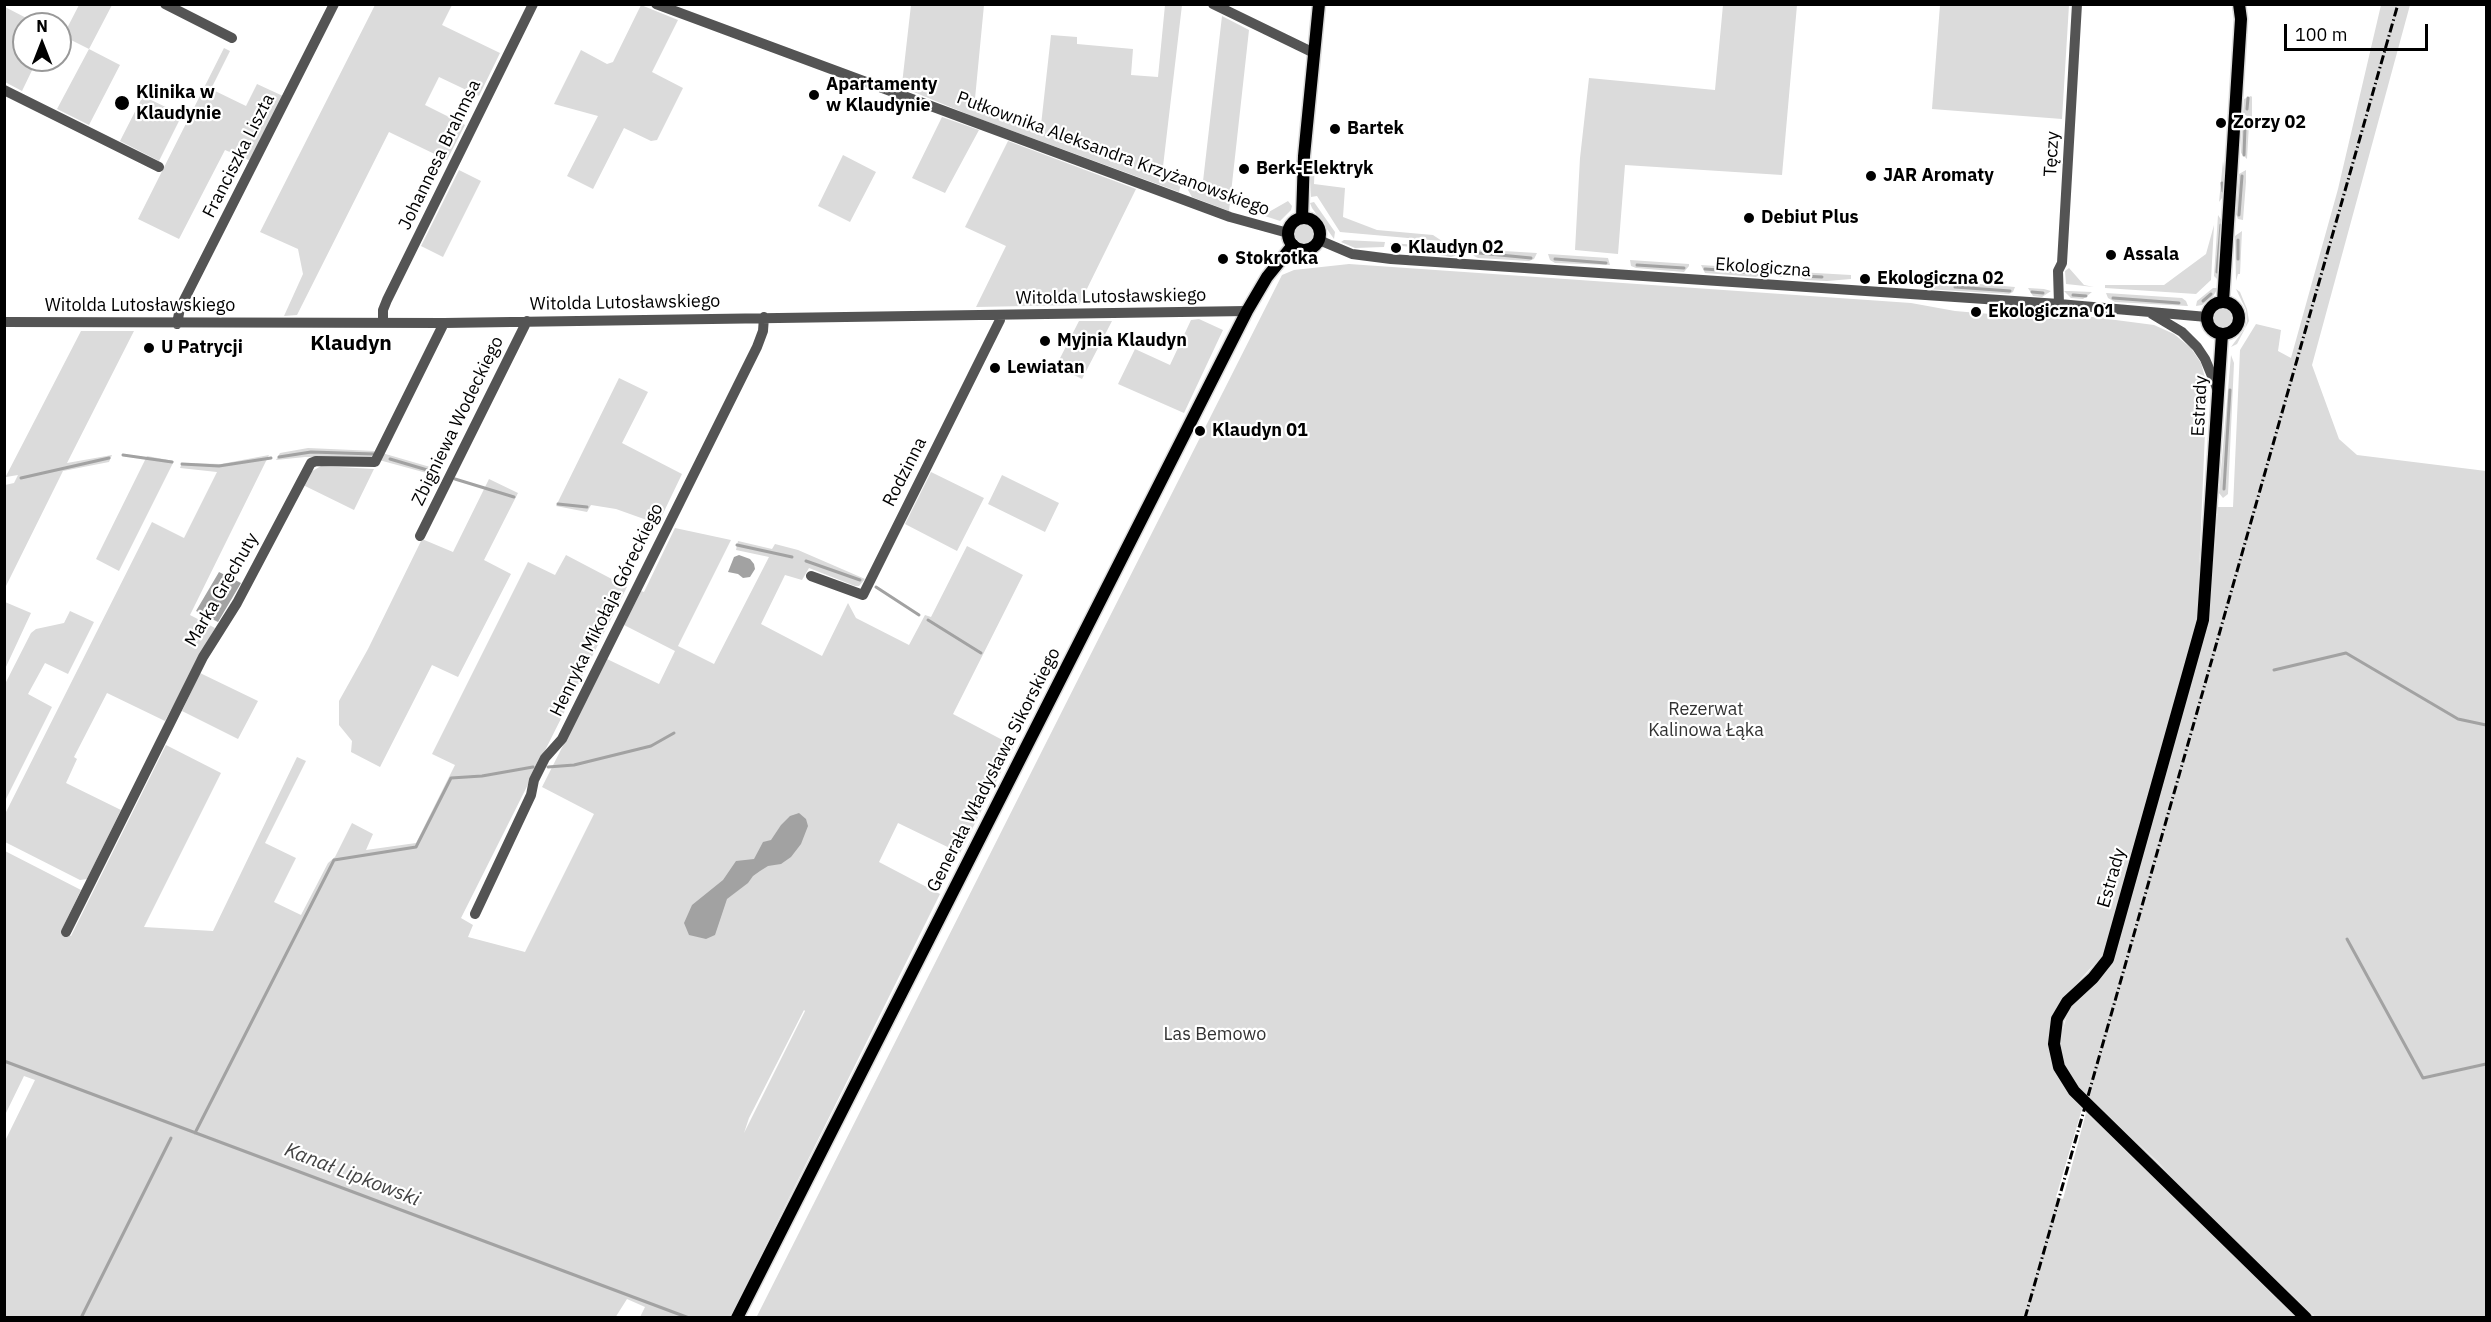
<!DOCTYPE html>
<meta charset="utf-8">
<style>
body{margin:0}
#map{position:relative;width:2491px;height:1322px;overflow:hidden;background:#fff;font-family:"IBM Plex Sans",sans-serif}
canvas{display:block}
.frame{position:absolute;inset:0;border:6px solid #000;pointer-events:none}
.north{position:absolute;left:12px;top:12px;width:60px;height:60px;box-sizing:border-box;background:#fff;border:2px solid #999;border-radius:50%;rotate:0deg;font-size:16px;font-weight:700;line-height:24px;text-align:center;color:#000}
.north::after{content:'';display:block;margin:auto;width:21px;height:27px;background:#000;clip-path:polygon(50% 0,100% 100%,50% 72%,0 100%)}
.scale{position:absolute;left:2284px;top:24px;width:144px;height:27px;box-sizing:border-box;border:3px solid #000;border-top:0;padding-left:8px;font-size:18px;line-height:21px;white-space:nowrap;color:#000;-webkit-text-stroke:4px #fff;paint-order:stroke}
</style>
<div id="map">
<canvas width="2491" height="1322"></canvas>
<div class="frame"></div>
<div class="north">N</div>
<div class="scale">100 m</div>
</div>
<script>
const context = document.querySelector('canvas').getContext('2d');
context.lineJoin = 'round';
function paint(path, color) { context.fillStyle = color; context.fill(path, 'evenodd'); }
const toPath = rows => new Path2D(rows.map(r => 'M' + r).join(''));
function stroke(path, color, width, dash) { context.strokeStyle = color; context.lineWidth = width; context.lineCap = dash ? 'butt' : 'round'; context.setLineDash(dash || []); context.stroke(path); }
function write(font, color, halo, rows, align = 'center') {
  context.font = font + ' "IBM Plex Sans",sans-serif'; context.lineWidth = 4.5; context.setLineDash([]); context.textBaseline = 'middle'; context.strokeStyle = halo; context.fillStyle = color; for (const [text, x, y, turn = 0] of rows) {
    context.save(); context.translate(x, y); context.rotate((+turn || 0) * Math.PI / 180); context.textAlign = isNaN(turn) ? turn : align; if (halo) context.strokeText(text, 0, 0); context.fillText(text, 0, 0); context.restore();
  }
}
const green = toPath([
 [79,5,112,5,89,49,120,65,89,125,57,109,89,49,63,36],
 [375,5,452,5,442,25,500,53,479,96,439,77,425,105,465,125,447,160,389,132,297,315,284,316,303,274,298,249,260,232],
 [641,5,678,20,652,72,683,88,657,140,651,141,624,128,593,189,567,176,598,116,554,104,581,50,607,64,613,62],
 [911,5,984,5,974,109,1040,134,1051,35,1077,37,1077,44,1133,49,1131,75,1158,77,1165,5,1182,5,1162,175,1181,183,1179,192,972,116,904,88,902,84],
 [1723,5,1797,5,1782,175,1625,165,1618,254,1575,250,1580,158,1589,78,1715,90],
 [1940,5,2069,5,2062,119,1932,109],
 [2381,5,2410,5,2312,365,2339,439,2357,455,2486,471,2486,1317,2315,1317,2193,1200,2158,1162,2083,1092,2065,1064,2061,1049,2061,1036,2067,1015,2074,1003,2117,948,2210,613,2218,507,2233,507,2240,350,2256,324,2281,330,2278,351,2291,358,2338,189],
 [5,7,38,24,24,24,24,60,37,60,22,91,5,82],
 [1222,16,1249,30,1229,211,1192,197,1188,190,1188,185,1202,190],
 [224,48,230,51,211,89,246,106,257,84,283,96,251,161,225,150,179,239,138,219],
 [143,96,182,115,159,161,120,141],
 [2251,96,2252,97,2252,118,2243,114,2244,99],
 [942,117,979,130,945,193,912,178],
 [2246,120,2249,124,2247,159,2241,153,2242,121],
 [1008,141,1136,189,1079,305,976,307,1006,246,965,227],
 [843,155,876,172,850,222,818,206],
 [2223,161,2226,182,2225,194,2219,202],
 [1315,162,1314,184,1345,188,1343,217,1377,230,1433,235,1442,241,1340,232,1317,196,1311,197,1310,173],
 [459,170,481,181,443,257,421,246],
 [2246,170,2246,182,2243,220,2238,219,2236,214,2239,174],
 [1288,201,1292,206,1291,210,1280,221,1262,215,1256,210,1267,213],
 [1314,202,1335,232,1334,239,1312,208,1310,203],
 [2218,215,2222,221,2218,280,2214,276],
 '1294 234a10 10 0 1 1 20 0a10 10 0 1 1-20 0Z',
 [2214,225,2211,280,2196,294,2105,288,2105,285,2164,285,2206,254],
 [2242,231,2240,274,2238,274,2236,281,2235,236],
 [1344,240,1385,242,1384,247,1355,248,1341,242],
 [1390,243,1460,248,1460,249,1455,256,1451,257,1413,250,1413,247,1390,245],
 [1470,249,1537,253,1534,259,1529,261,1478,258,1474,256],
 [1548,254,1608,258,1610,265,1555,263,1550,260],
 [1630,260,1689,264,1689,266,1684,272,1636,268,1631,266],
 [1349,264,1911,303,1955,311,1990,314,2016,310,2062,313,2154,325,2174,334,2191,348,2201,363,2207,385,2197,620,2106,945,2101,957,2061,1000,2051,1022,2049,1049,2052,1063,2059,1080,2082,1109,2056,1197,2063,1199,2086,1113,2297,1317,756,1318,1282,275,1294,270],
 [1701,265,1764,269,1762,274,1756,277,1705,273],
 [2069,268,2084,285,2094,287,2066,284,2065,271],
 [1798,272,1851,275,1851,279,1827,281,1805,280,1799,277],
 [1936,283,1979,284,2015,287,2013,292,2009,294,1926,289,1926,285,1936,286],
 [2028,288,2044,289,2051,291,2042,297,2033,296],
 [2213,288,2218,288,2212,298,2202,305,2196,306,2197,301],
 [2236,289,2240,292,2247,309,2249,321,2237,344,2231,347,2245,328,2247,321,2246,310],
 [2064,291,2069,291,2092,292,2083,299,2071,298],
 [2106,293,2182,298,2186,301,2188,306,2115,302,2108,298],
 '2213 318a10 10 0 1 1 20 0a10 10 0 1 1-20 0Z',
 [1199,319,1223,330,1184,413,1118,384,1135,349,1170,365,1191,320],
 [1079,321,1112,321,1082,379,1056,366],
 [81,331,134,331,67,463,112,455,109,462,63,471,5,588,5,485,14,483,18,475,6,477,5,481,5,478],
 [2231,355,2234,363,2228,494,2223,498,2219,493],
 [619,378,648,392,622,443,682,474,658,524,616,509,591,505,587,512,556,506],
 [308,448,375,451,371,458,305,457,276,460,280,453],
 [382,453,437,469,434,475,379,460],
 [269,455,190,615,215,628,165,721,107,693,74,757,77,759,66,783,121,810,87,879,80,880,5,842,4,816,152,522,184,538,217,472,180,468,182,463,221,464],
 [147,456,174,461,119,571,96,559],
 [321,466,374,469,354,510,303,485,309,473],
 [931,472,984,498,957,551,905,524],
 [1002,475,1059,503,1045,532,988,504],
 [489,479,518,493,484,560,511,574,458,677,432,665,380,767,351,752,352,741,339,725,339,701,368,649,422,539,453,552],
 [675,528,731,540,678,646,714,664,769,557,736,550,738,541,772,549,775,544,798,550,865,579,859,586,855,586,809,568,802,580,785,575,761,624,822,656,848,603,856,618,909,645,925,615,931,617,967,546,1023,575,953,714,1014,746,960,853,898,823,879,862,940,894,730,1317,640,1317,645,1307,627,1299,615,1318,5,1317,5,1141,35,1080,24,1076,5,1115,5,851,81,890,61,931,71,936,166,745,221,773,144,927,213,931,297,757,306,761,265,843,296,858,274,902,301,915,328,863,335,857,352,823,373,834,366,850,416,843,455,765,432,754,528,562,555,575,566,555,627,587,461,918,473,925,468,937,525,952,594,814,542,787,607,659,659,684,675,651,624,625,641,591,644,592],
 [804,1010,805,1011,744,1133,749,1118],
 [5,602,31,613,5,669],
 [70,611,94,622,68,674,45,663,28,694,52,707,5,801,5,684,31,633,36,629,64,623],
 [200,673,258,701,238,739,182,711]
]);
const water = toPath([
 [739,555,750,559,754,564,755,569,750,577,743,578,738,574,728,572,734,557],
 [219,572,241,583,218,622,196,611],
 [799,813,806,819,808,826,801,844,791,857,781,864,768,866,760,871,753,876,748,883,727,899,715,935,706,939,689,935,684,923,692,905,723,880,736,861,754,859,763,842,771,840,781,825,790,816]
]);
const stream = toPath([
 [2247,109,2248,98],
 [2244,155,2245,126],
 [2222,183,2223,191],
 [2239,215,2242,176],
 [1479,253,1531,258],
 [1555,259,1606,263],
 [2238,259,2238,240],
 [1637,265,1684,268],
 [1705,269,1760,273],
 [2217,272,2221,225],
 [1776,274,1781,275],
 [1802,276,1822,277],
 [1955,287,2010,291],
 [2032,292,2043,293],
 [2073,295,2086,296],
 [2113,298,2179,303],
 [2203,301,2211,294],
 [123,455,172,462],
 [279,457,311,452,374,454],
 [390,459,434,472],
 [182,464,219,466,271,458],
 [21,478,109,458],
 [455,479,514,497],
 [2224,489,2230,390],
 [558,504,587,507],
 [737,545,792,557],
 [806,561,860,580],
 [876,587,919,615],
 [928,620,981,653],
 [2274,670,2346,653,2458,719,2486,725],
 [548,767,574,765,651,746,674,733],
 [2347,939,2423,1078,2486,1064],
 [4,1061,689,1318],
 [195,1133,334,860,416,847,451,778,482,776,533,767],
 [81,1318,171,1138]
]);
const minor = toPath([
 [165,4,232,38],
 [656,4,1230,217,1288,233],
 [1213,4,1314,53],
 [4,90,159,167],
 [1319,240,1352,254,1391,259,2059,304,2207,317],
 [2059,304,2058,271,2062,263,2077,4],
 [2152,314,2182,332,2197,347,2205,359,2219,393],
 [4,322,444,323,1247,311],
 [383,322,383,310,387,300,533,4],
 [177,324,180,308,334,4],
 [420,536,527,321],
 [811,576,863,595,1000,320,1000,315],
 [475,914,531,795,534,780,545,758,562,739,757,347,763,331,764,317],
 [66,932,203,657,237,603,311,463,316,461,375,462,444,323]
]);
const major = toPath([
 [1302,218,1304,156,1319,4],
 '1288 234a16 16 0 1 1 32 0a16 16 0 1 1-32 0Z',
 [2223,302,2241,19,2239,4],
 '2207 318a16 16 0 1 1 32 0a16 16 0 1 1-32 0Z',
 [2222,334,2203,620,2108,959,2093,978,2067,1002,2057,1019,2054,1044,2059,1067,2074,1091,2306,1318],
 [737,1318,1247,311,1267,277,1293,245]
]);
const rail = toPath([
 [2025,1318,2398,4]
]);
const markers = [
 [814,95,6,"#000"],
 [122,103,8,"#000"],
 [2221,123,6,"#000"],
 [1335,129,6,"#000"],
 [1244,169,6,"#000"],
 [1871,176,6,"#000"],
 [1749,218,6,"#000"],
 [1396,248,6,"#000"],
 [2111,255,6,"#000"],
 [1223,259,6,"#000"],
 [1865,279,6,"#000"],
 [1976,312,6,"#000"],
 [1045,341,6,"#000"],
 [149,348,6,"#000"],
 [995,368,6,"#000"],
 [1200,431,6,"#000"]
];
const poiNames = [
 ["Apartamenty",826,85],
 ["w Klaudynie",826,106],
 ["Klinika w",136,93],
 ["Klaudynie",136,114],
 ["Zorzy 02",2233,123],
 ["Bartek",1347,129],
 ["Berk-Elektryk",1256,169],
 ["JAR Aromaty",1883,176],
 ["Debiut Plus",1761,218],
 ["Klaudyn 02",1408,248],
 ["Assala",2123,255],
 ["Stokrotka",1235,259],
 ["Ekologiczna 02",1877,279],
 ["Ekologiczna 01",1988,312],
 ["Myjnia Klaudyn",1057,341],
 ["U Patrycji",161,348],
 ["Lewiatan",1007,368],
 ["Klaudyn 01",1212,431]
];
const streetNames = [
 ["Pułkownika Aleksandra Krzyżanowskiego",1113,154,20],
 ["Tęczy",2052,154,-87],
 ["Johannesa Brahmsa",440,155,-64],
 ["Franciszka Liszta",239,156,-63],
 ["Ekologiczna",1763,268,4],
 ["Witolda Lutosławskiego",1111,297,-1],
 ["Witolda Lutosławskiego",625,303,-1],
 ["Witolda Lutosławskiego",140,306],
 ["Estrady",2200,406,-87],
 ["Zbigniewa Wodeckiego",458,421,-64],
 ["Rodzinna",905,472,-63],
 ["Marka Grechuty",222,590,-60],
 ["Henryka Mikołaja Góreckiego",607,610,-64],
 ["Generała Władysława Sikorskiego",994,770,-63],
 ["Estrady",2112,878,-74]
];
const parkNames = [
 ["Rezerwat",1706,710],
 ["Kalinowa Łąka",1706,731],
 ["Las Bemowo",1215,1035]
];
const waterNames = [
 ["Kanał Lipkowski",352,1175,21]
];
const quarterNames = [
 ["Klaudyn",351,344]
];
paint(green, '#dbdbdb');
paint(water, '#a2a2a2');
stroke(stream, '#a2a2a2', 3);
stroke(major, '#dbdbdb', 15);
stroke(minor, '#545454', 10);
stroke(major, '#000', 12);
stroke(rail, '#000', 3, [9, 3, 1.5, 3]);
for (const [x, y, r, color] of markers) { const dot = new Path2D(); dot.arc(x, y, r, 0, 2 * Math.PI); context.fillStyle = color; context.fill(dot); stroke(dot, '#fff', 2); }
write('bold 18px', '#000', '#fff', poiNames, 'left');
write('18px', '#000', '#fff', streetNames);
write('18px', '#323232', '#fff', parkNames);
write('italic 20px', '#434343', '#fff', waterNames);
write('bold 21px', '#000', '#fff', quarterNames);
</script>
